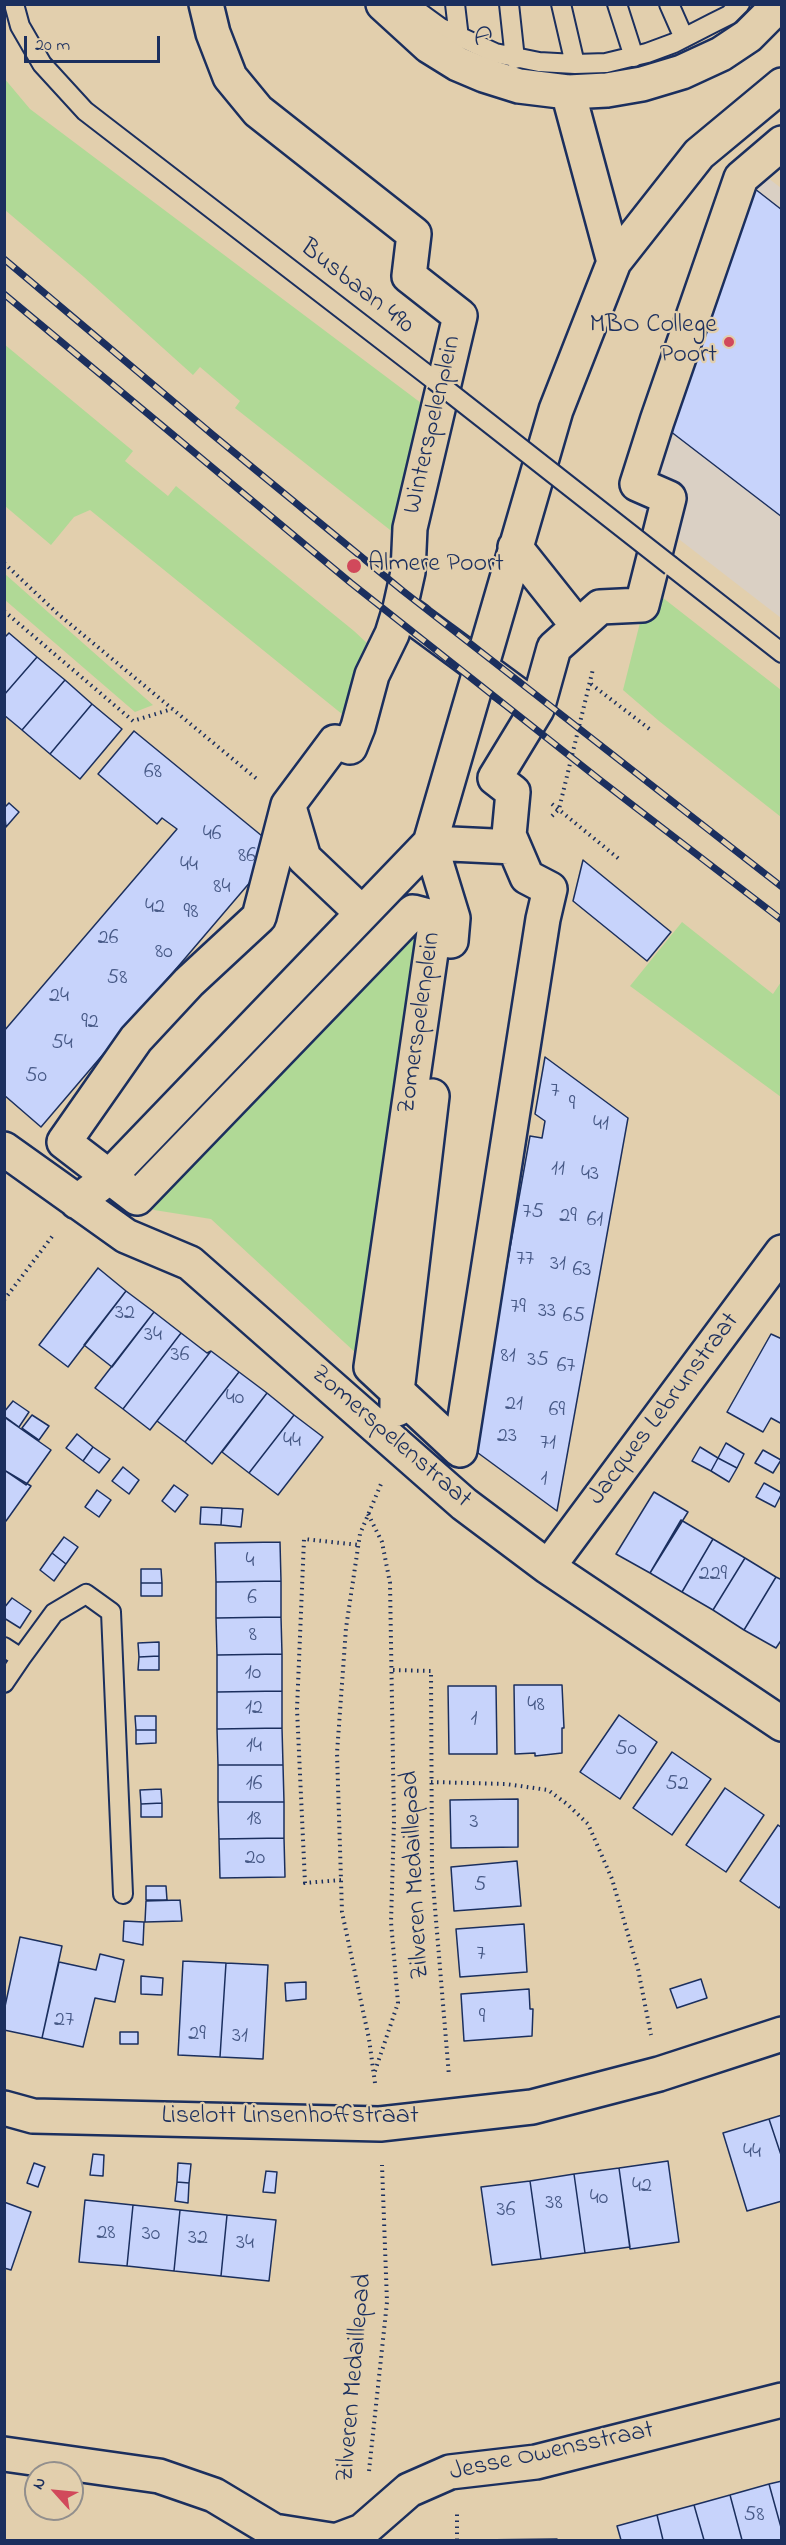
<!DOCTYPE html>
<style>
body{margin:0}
#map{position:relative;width:786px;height:2545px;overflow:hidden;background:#e2cfad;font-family:"Indie Flower",sans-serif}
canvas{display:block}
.frame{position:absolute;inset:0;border:6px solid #1b2f5e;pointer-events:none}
.north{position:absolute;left:24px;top:2461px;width:60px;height:60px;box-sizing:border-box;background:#e2cfad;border:2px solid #928f8d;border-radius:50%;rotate:297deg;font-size:16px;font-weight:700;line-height:24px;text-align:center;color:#1b2f5e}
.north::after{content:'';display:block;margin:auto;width:21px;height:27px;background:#d1495b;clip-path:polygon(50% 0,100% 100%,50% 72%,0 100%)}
.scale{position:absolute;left:24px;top:36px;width:136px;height:27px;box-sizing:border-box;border:3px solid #1b2f5e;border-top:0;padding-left:8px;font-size:18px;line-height:21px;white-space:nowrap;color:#1b2f5e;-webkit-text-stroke:4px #e2cfad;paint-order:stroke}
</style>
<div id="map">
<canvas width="786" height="2545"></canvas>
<div class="frame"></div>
<div class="north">N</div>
<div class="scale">20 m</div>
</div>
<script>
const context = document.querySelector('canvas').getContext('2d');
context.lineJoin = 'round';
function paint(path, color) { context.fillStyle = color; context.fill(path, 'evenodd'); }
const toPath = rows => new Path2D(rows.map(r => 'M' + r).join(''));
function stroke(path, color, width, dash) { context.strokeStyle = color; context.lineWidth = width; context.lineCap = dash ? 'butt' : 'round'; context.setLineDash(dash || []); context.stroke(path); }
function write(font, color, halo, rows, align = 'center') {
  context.font = font + ' "Indie Flower",sans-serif'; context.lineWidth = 4.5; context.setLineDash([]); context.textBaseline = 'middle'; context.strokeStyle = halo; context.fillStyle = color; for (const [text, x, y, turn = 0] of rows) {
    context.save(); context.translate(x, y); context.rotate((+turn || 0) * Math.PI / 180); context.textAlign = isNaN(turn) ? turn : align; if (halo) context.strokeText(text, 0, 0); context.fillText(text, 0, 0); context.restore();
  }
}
const built = toPath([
 [741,157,781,188,781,618,623,496]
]);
const green = toPath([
 [4,78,30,109,437,415,399,537,235,408,240,401,200,367,193,375,84,277,5,210],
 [4,344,133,451,125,461,168,496,176,486,354,631,381,656,358,727,90,510,74,517,51,545,5,506],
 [4,574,5,574,153,705,135,712,5,600],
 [649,587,781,690,781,817,659,721,623,690],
 [413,912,436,918,371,1367,211,1219,154,1210,137,1198],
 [682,922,773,994,781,982,781,1097,630,986]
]);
const building = toPath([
 [741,178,782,210,782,517,657,421,741,178],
 [9,633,37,657,4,695,4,638,9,633],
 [37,657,65,680,22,730,4,715,4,695,37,657],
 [65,680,92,704,50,754,22,730,65,680],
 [92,704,122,729,80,779,50,754,92,704],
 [134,731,273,845,269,860,41,1127,4,1095,4,1031,177,829,162,818,157,824,98,774,134,731],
 [9,803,19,812,6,827,4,808,9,803],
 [583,860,671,932,647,961,573,901,583,860],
 [545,1057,628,1118,557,1511,474,1450,530,1136,542,1138,545,1121,535,1114,545,1057],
 [98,1268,126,1291,68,1367,39,1345,98,1268],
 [126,1291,154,1312,112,1367,84,1345,126,1291],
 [154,1312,181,1333,123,1409,95,1388,154,1312],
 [181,1333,207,1353,211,1351,150,1430,123,1409,181,1333],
 [771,1334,782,1339,782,1424,771,1418,763,1432,727,1412,771,1334],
 [211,1351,239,1372,185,1442,157,1421,211,1351],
 [239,1372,267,1393,212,1464,185,1442,239,1372],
 [267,1393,294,1415,249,1473,222,1452,267,1393],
 [13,1401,29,1412,19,1427,4,1416,4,1412,13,1401],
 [32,1415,49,1426,39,1440,22,1428,32,1415],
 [294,1415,323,1437,278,1495,249,1473,294,1415],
 [4,1417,51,1450,26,1485,4,1470,4,1417],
 [77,1434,93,1447,83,1461,66,1448,77,1434],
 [726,1443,744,1454,737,1468,718,1458,726,1443],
 [93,1447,110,1459,99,1473,83,1461,93,1447],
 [700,1447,718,1458,711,1471,692,1461,700,1447],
 [763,1450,781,1460,773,1473,755,1463,763,1450],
 [718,1458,737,1468,729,1482,711,1471,718,1458],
 [123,1467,139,1480,129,1494,112,1481,123,1467],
 [4,1470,31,1486,6,1521,4,1520,4,1470],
 [764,1483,782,1493,775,1507,756,1497,764,1483],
 [174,1485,188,1495,175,1512,162,1501,174,1485],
 [97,1490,111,1500,99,1517,85,1507,97,1490],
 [654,1492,688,1512,650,1573,616,1554,654,1492],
 [201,1507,222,1508,221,1525,200,1524,201,1507],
 [222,1508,243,1509,241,1527,221,1525,222,1508],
 [681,1520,713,1539,682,1592,650,1573,681,1520],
 [64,1537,78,1547,66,1564,52,1553,64,1537],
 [713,1539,745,1558,713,1610,682,1592,713,1539],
 [280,1542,281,1581,216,1582,215,1543,280,1542],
 [52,1553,66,1564,54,1581,40,1570,52,1553],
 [745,1558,776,1577,744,1630,713,1610,745,1558],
 [141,1569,161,1569,162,1583,141,1583,141,1569],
 [776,1577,782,1580,782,1639,776,1648,744,1630,776,1577],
 [281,1581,281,1617,216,1618,216,1582,281,1581],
 [141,1583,162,1583,162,1596,141,1596,141,1583],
 [12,1598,31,1611,20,1628,4,1618,4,1608,12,1598],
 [281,1617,282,1654,217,1655,216,1618,281,1617],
 [159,1642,159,1656,139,1657,138,1643,159,1642],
 [282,1654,282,1691,217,1692,217,1655,282,1654],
 [159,1656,159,1670,138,1670,139,1657,159,1656],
 [514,1685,562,1685,564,1728,562,1728,562,1753,535,1756,535,1753,515,1754,514,1685],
 [448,1686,496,1686,497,1754,449,1754,448,1686],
 [282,1691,282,1728,217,1729,217,1692,282,1691],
 [619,1715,657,1742,620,1799,580,1772,619,1715],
 [135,1716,156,1716,156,1730,136,1730,135,1716],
 [282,1728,283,1765,218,1765,217,1729,282,1728],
 [136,1730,156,1730,156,1743,136,1744,136,1730],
 [672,1752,711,1779,672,1835,633,1808,672,1752],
 [218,1765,283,1765,284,1802,218,1802,218,1765],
 [725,1788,764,1815,726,1872,686,1845,725,1788],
 [161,1789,162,1803,141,1804,140,1790,161,1789],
 [518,1799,518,1847,451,1848,450,1800,518,1799],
 [218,1802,284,1802,284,1838,219,1839,218,1802],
 [162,1803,162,1817,141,1817,141,1804,162,1803],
 [778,1825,782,1828,782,1904,779,1908,740,1881,778,1825],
 [284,1838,285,1877,220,1878,219,1839,284,1838],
 [517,1861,521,1906,454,1911,451,1867,517,1861],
 [146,1886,166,1886,167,1900,146,1900,146,1886],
 [180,1900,182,1921,145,1922,146,1901,180,1900],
 [124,1921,144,1922,143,1945,123,1941,124,1921],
 [524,1924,527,1972,460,1977,456,1929,524,1924],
 [20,1937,62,1946,42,2038,4,2030,4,2011,20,1937],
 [100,1954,124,1960,115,2002,95,1998,83,2047,42,2038,59,1962,96,1970,100,1954],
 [183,1961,226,1963,220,2057,178,2055,183,1961],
 [226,1963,268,1965,263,2059,220,2057,226,1963],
 [141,1976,163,1978,162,1995,141,1994,141,1976],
 [701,1979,707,1998,677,2008,670,1989,701,1979],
 [306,1982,306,1999,286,2001,285,1983,306,1982],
 [529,1989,530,2009,533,2009,532,2036,464,2041,461,1994,529,1989],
 [120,2032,138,2032,138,2044,120,2044,120,2032],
 [782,2115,782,2158,769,2119,782,2115],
 [769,2119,782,2158,782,2201,747,2211,723,2133,769,2119],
 [93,2154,104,2155,103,2176,90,2175,93,2154],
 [668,2161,679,2242,630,2249,619,2168,668,2161],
 [34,2163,45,2167,38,2187,27,2183,34,2163],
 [178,2163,191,2164,189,2183,177,2182,178,2163],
 [619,2168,630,2247,585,2253,574,2174,619,2168],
 [266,2171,277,2172,275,2193,263,2192,266,2171],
 [574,2174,585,2253,541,2259,530,2181,574,2174],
 [530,2181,541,2259,492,2265,481,2187,530,2181],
 [177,2182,189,2183,188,2203,175,2201,177,2182],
 [85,2200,133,2205,127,2266,79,2262,85,2200],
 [4,2202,31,2212,11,2270,4,2268,4,2202],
 [133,2205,180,2210,174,2271,127,2266,133,2205],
 [180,2210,227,2215,221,2276,174,2271,180,2210],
 [227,2215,276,2220,269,2281,221,2276,227,2215],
 [782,2481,782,2531,769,2484,782,2481],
 [769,2484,782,2531,782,2540,742,2540,730,2495,769,2484],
 [730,2495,742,2540,704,2540,694,2505,730,2495],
 [694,2505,704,2540,663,2540,657,2515,694,2505],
 [657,2515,663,2540,621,2540,617,2526,657,2515],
 [557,2539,557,2540,475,2540,557,2539]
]);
const path = toPath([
 [4,563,58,614,258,780],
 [4,611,133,721,172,709],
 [591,684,652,731],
 [552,804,619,859],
 [552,816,559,809,593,669],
 [4,1300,54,1234],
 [368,1514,382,1542,390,1583,394,1821,391,1922,398,2003,374,2074],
 [393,1670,431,1671,432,1872,449,2076],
 [431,1782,506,1784,548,1790,567,1804,588,1824,612,1879,638,1969,651,2035],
 [341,1880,305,1883,297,1709,304,1539,359,1545],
 [375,2083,369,2039,342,1912,337,1753,346,1628,360,1534,381,1484],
 [369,2471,387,2302,382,2165],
 [457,2540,457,2514]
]);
const lane = toPath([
 [14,4,20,26,42,64,85,111,434,380],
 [408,4,441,28,495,53,539,62,575,64,606,63,647,53,674,43,713,23,729,15,740,4],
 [455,4,459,38],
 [509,4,515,59],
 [561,4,575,64],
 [617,4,634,57],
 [669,4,684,38],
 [671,566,782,653],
 [4,1647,21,1658,54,1613,86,1594,111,1612,123,1894],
 [4,1683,21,1658]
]);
const street = toPath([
 [206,4,213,33,230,77,258,111,414,234,409,276,460,316,410,528,408,572,400,608,417,620],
 [383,4,429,46,458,64,484,75,519,86,568,92,607,90,642,84,682,72,721,54,748,36,780,4],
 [568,92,614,262],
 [515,547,577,625],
 [400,608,537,709,495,778,513,792,509,835,527,877,550,889,543,919,460,1450,371,1367,436,918,413,912,137,1198,64,1142,136,1039,189,982,259,917,288,805,335,742,350,747,358,727,372,675,392,634,400,608],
 [521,697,537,709,554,648,600,607,642,605,669,498,637,484,657,421,741,178,782,143],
 [289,807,304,858,362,913],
 [451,941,453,918,430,843,514,847],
 [4,1149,126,1236,190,1263,464,1504,548,1567,782,1724],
 [77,1202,108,1178,430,843,556,410,614,262,699,154,782,85],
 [397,1409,397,1391,432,1096],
 [548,1567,782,1252],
 [4,2108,33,2116,380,2124,532,2107,659,2074,782,2034],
 [4,2454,159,2476,214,2495,274,2531,331,2540],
 [338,2540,362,2531,409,2490,450,2472,536,2462,782,2400]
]);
const rail = toPath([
 [4,259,213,435,403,591,782,887],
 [4,294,351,583,600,780,782,920]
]);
const laneBridge = toPath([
 [434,380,671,566]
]);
const markers = [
 [729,342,6,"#d1495b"],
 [354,566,8,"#d1495b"]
];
const numberNames = [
 ["68",153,773],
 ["46",212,835],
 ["86",247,857],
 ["44",189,866],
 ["84",222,888],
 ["42",155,908],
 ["98",191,913],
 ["26",108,939],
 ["80",164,953],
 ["58",117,979],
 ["24",59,997],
 ["92",90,1023],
 ["54",62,1044],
 ["50",36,1077],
 ["7",555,1092],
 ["9",572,1105],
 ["41",601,1125],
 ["11",558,1170],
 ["43",590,1175],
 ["75",533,1213],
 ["29",568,1217],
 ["61",595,1221],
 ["77",525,1260],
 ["31",558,1265],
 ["63",582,1271],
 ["79",518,1308],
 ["33",547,1312],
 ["32",125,1314],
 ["65",574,1317],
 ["34",153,1336],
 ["36",180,1356],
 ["81",508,1357],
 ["35",538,1361],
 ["67",566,1367],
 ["40",235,1399],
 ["21",514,1405],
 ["69",557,1411],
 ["23",507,1437],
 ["44",292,1442],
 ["71",548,1444],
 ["1",544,1480],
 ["4",250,1562],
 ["229",713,1575],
 ["6",252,1599],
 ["8",253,1636],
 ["10",253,1674],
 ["48",536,1706],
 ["12",254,1709],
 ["1",474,1720],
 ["14",254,1747],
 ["50",626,1750],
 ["16",254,1785],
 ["52",677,1785],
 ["18",254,1820],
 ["3",474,1823],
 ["20",255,1859],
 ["5",480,1886],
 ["7",481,1955],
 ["9",482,2018],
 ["27",64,2021],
 ["29",197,2035],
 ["31",240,2037],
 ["44",752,2153],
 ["42",642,2187],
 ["40",599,2199],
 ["38",554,2204],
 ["36",506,2211],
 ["28",106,2234],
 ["30",151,2235],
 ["32",198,2239],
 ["34",245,2244],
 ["58",754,2516]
];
const streetNames = [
 ["D",487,34,-96],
 ["Busbaan 490",356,288,38],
 ["Winterspelenplein",434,425,-77],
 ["Zomerspelenplein",421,1023,-82],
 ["Jacques Lebrunstraat",665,1410,-53],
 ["Zomerspelenstraat",390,1438,41],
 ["Zilveren Medaillepad",417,1875,-93],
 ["Liselott Linsenhoffstraat",290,2118],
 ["Zilveren Medaillepad",356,2378,-85],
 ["Jesse Owensstraat",552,2453,-12]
];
const poiNames = [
 ["MBO College",717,327],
 ["Poort",717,357],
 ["Almere Poort",368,566,"left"]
];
paint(built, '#dad0c4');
paint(green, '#b0d996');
paint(building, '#c7d3fb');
stroke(building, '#1b2f5e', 1.5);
stroke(lane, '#1b2f5e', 22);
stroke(street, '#1b2f5e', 38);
stroke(path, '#1b2f5e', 4, [1.5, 4.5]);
stroke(lane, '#e2cfad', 18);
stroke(street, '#e2cfad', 33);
stroke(rail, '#1b2f5e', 7);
stroke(rail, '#e2cfad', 4.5, [14]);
stroke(laneBridge, '#1b2f5e', 22, []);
stroke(laneBridge, '#e2cfad', 18);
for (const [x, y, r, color] of markers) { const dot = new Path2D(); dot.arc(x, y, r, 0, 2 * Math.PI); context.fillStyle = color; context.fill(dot); stroke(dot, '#e2cfad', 2); }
write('22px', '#465885', null, numberNames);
write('26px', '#1b2f5e', '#e2cfad', streetNames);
write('26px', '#1b2f5e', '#e2cfad', poiNames, 'right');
</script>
